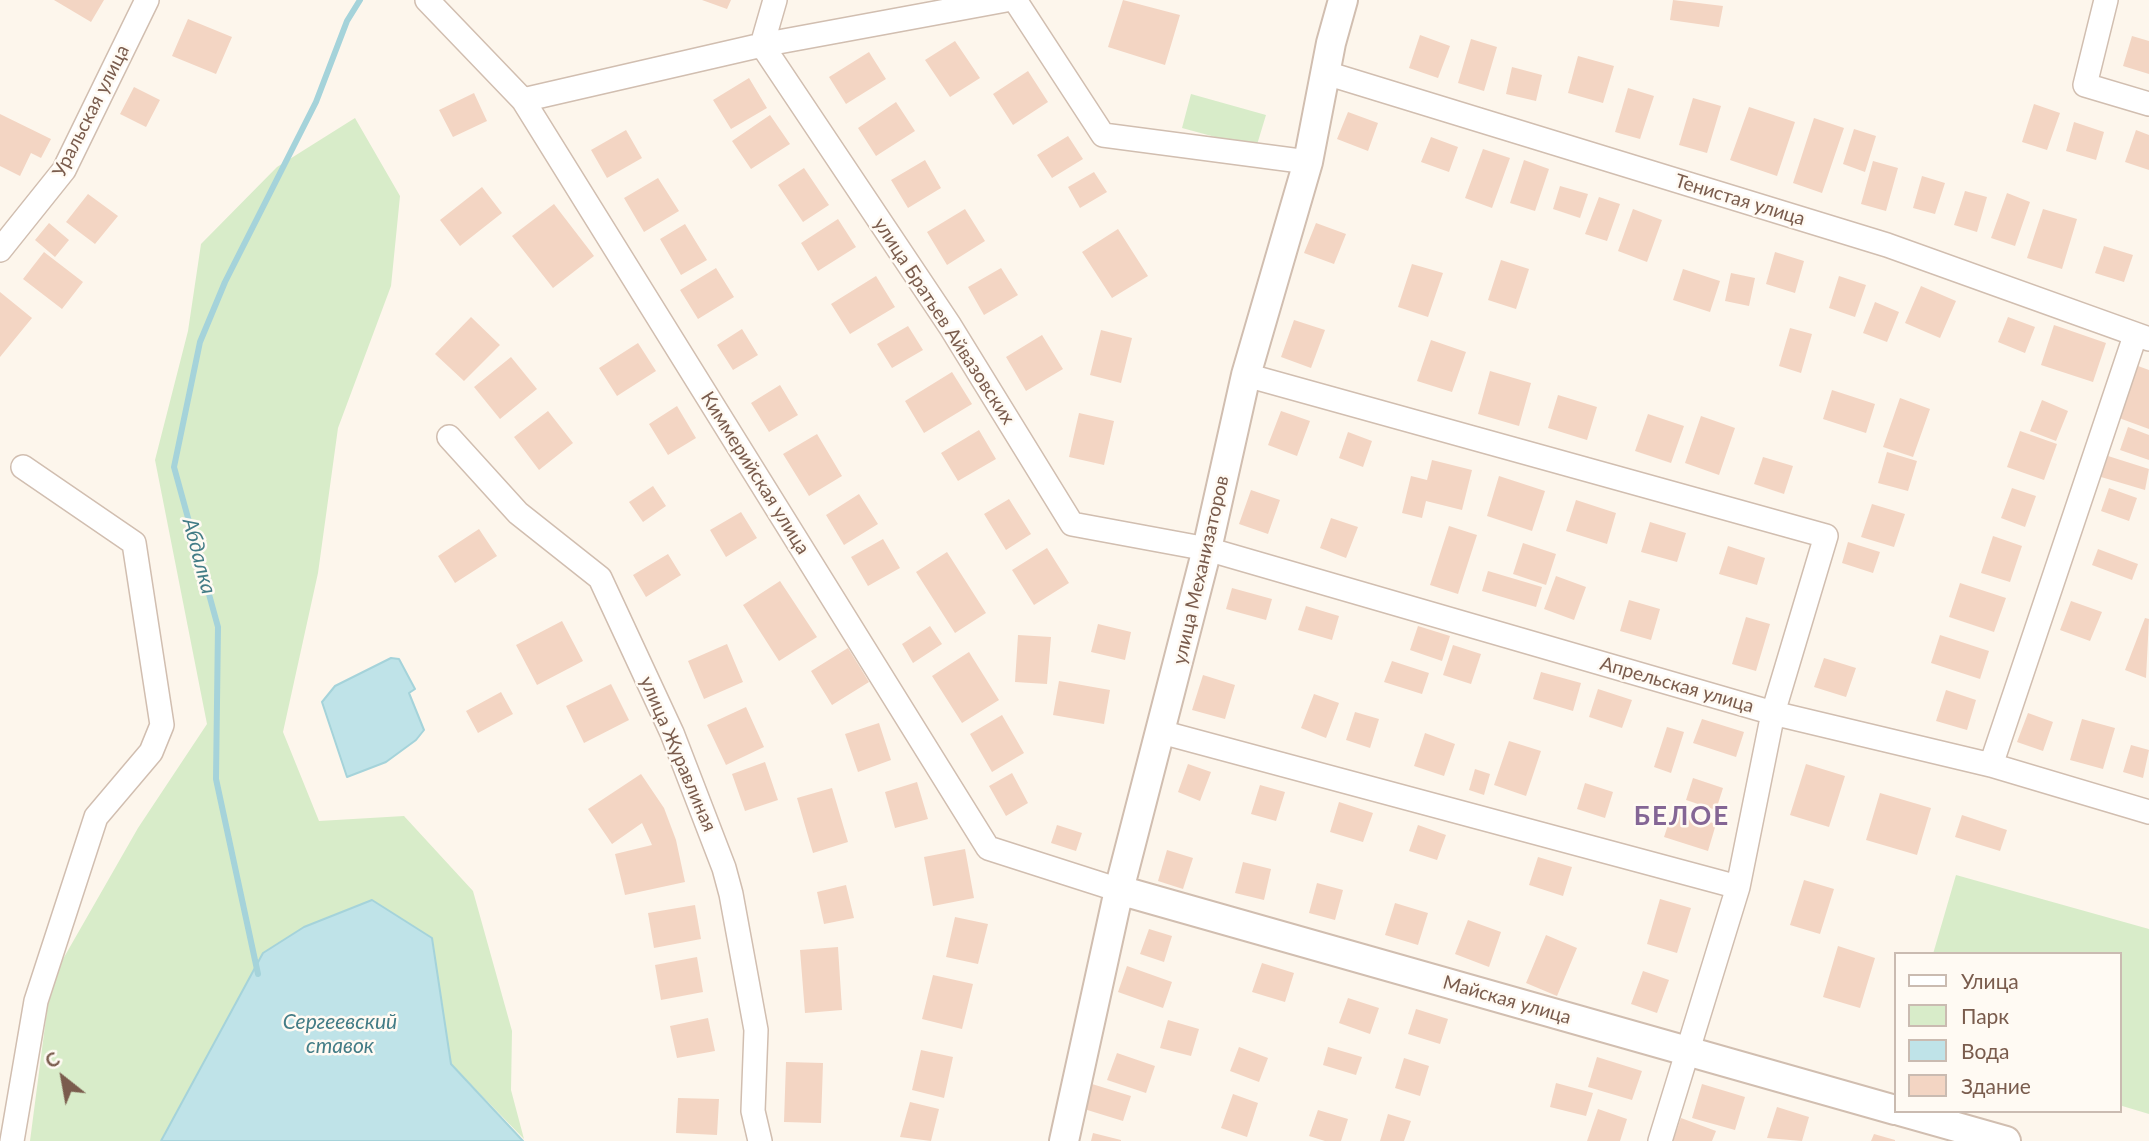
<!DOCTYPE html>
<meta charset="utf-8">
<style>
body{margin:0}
#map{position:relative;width:2149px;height:1141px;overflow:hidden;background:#fdf6ec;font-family:Lato,sans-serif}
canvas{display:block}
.legend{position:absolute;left:1894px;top:952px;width:228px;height:161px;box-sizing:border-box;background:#fffaf3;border:2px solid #cabbb1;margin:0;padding:9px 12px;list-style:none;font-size:21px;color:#7a5c4d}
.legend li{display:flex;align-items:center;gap:14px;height:35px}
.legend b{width:35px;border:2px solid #cabbb1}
.north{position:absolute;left:28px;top:1043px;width:70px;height:70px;-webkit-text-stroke:5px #fffaf3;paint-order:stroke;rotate:329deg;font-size:19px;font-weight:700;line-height:28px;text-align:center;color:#7a5c4d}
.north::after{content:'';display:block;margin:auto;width:24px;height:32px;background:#7a5c4d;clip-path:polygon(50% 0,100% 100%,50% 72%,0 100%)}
</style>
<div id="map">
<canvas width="2149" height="1141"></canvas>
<ul class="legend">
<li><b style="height:9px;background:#fff"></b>Улица</li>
<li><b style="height:19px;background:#d8ecc9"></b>Парк</li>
<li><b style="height:19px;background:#bfe3e8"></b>Вода</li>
<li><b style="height:19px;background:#f3d5c3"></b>Здание</li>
</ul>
<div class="north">С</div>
</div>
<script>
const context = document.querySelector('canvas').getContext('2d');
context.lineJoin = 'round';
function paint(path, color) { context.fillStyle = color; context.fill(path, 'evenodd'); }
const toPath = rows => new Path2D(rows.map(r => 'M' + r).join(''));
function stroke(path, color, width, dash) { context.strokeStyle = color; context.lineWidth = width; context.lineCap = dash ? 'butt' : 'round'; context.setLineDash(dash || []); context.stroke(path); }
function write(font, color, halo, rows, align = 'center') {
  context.font = font + ' Lato,sans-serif'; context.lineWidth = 5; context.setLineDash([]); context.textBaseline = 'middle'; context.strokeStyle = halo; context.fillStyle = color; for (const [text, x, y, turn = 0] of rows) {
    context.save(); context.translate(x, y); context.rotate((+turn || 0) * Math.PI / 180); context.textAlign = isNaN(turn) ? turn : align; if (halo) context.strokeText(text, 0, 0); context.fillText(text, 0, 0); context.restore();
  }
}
const green = toPath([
 [1191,94,1266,115,1256,148,1182,128],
 [355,118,400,196,391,286,338,428,318,573,283,732,319,821,404,816,473,891,512,1031,511,1090,524,1139,451,1064,432,938,263,954,161,1141,30,1141,51,980,138,828,207,724,155,460,188,331,201,244,277,167],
 [1956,875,2149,929,2149,1114,2119,1105,2119,954,1933,954]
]);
const water = toPath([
 [391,658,399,659,415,689,409,693,424,730,416,740,386,762,347,777,322,702,335,686,391,658],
 [372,900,432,938,451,1064,523,1141,161,1141,263,953,304,927,372,900]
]);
const stream = toPath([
 [258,974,216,779,218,627,174,467,200,342,225,282,316,102,347,21,360,0]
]);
const building = toPath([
 [54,0,104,0,91,22],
 [702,0,731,0,727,9],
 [1123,0,1180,15,1165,65,1108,47],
 [1673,0,1723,6,1719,27,1670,20],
 [188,19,232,37,216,74,172,56],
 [1420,35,1450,46,1438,78,1409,68],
 [2132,36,2149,41,2149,74,2123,66],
 [1471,39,1497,47,1484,91,1458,83],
 [955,41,980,78,950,97,925,60],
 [869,52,886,79,846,104,829,77],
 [1578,56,1614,66,1603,103,1568,93],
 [1512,67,1542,75,1536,101,1506,94],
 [1028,71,1048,102,1013,125,993,94],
 [749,78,767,108,731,129,713,100],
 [134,87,160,100,146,127,120,114],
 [1628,88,1654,96,1640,139,1615,132],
 [474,93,487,121,453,137,439,110],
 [1693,98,1721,106,1707,153,1679,145],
 [896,102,915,131,876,156,858,128],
 [2034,104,2060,113,2047,150,2022,142],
 [1749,107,1795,122,1777,176,1730,160],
 [1348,112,1378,123,1368,151,1337,139],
 [0,114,51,139,41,158,31,153,20,176,0,166],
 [770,115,790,144,751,169,732,141],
 [1814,118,1844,128,1822,193,1793,183],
 [2074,122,2104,132,2096,160,2066,151],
 [1854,129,1876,136,1865,172,1843,164],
 [626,130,642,158,607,178,591,150],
 [2136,130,2149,135,2149,170,2125,162],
 [1068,136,1083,159,1052,178,1037,155],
 [1431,137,1458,147,1449,172,1421,162],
 [1483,149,1510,158,1492,208,1465,198],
 [925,160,941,188,908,208,891,180],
 [1524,160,1549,169,1535,211,1510,203],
 [1873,161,1898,168,1886,211,1861,204],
 [804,168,829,205,803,222,778,185],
 [1094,172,1107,192,1080,208,1068,187],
 [1922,176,1945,183,1935,214,1913,208],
 [658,178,679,211,644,232,624,198],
 [1560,186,1588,194,1580,218,1553,209],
 [482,187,502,213,460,246,440,220],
 [1965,191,1987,197,1977,232,1954,225],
 [2007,193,2030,202,2015,246,1991,238],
 [88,194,118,216,95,244,66,222],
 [1599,197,1620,204,1607,241,1585,234],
 [554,204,594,256,553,288,512,236],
 [965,209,985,241,947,265,927,232],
 [1633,209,1662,220,1647,262,1618,251],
 [2043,209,2077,219,2062,269,2027,258],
 [838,219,856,247,818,271,801,243],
 [49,223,69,240,55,257,35,240],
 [1316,223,1346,234,1334,264,1304,253],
 [685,224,707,260,681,275,660,239],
 [1118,229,1148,276,1112,298,1082,252],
 [2104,246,2133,255,2124,282,2095,273],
 [44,252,83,282,62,309,23,279],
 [1775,252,1804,261,1795,293,1766,284],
 [1501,260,1529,269,1516,309,1488,300],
 [1412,264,1443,273,1428,317,1398,307],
 [716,268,734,297,698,319,680,290],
 [1001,268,1018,295,984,315,968,287],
 [1683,269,1720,281,1710,312,1673,300],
 [1731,273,1755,278,1749,306,1725,301],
 [876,276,895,307,850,334,831,304],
 [1839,276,1866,285,1855,317,1829,308],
 [1921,286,1956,301,1940,338,1905,323],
 [0,292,32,318,0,357],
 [1875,302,1899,312,1887,342,1863,333],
 [471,317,500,345,464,381,435,354],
 [2008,317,2035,327,2025,353,1998,342],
 [1294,320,1325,330,1311,368,1281,357],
 [2054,325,2106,343,2093,382,2041,365],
 [908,326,923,350,892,368,877,344],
 [1790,328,1812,334,1801,373,1779,366],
 [742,329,758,355,733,370,717,345],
 [1101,330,1132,338,1121,383,1090,375],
 [1042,335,1063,369,1026,391,1006,357],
 [1431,340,1466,352,1452,392,1417,381],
 [638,343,656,371,617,396,599,368],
 [511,357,537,389,500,419,474,387],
 [2138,366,2149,370,2149,429,2119,418],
 [1490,371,1531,383,1519,426,1478,414],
 [952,372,972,404,924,433,905,401],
 [780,385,798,415,769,432,751,403],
 [1832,390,1875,404,1866,433,1823,419],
 [1558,395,1597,407,1587,440,1548,428],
 [1900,398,1930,409,1913,457,1883,447],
 [2042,400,2068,411,2056,441,2030,431],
 [677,406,696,438,668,455,649,424],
 [548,411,573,443,539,470,514,437],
 [1281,411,1310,421,1297,456,1268,445],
 [1079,413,1114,421,1104,465,1069,457],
 [1648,414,1684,426,1671,463,1635,451],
 [1701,416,1735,428,1719,475,1685,463],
 [2128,427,2149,435,2149,460,2120,450],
 [979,430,996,459,958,481,941,453],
 [2020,431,2057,444,2044,480,2007,467],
 [1348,432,1372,441,1363,467,1339,458],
 [817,434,842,476,809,496,783,454],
 [1887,452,1917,461,1908,491,1878,483],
 [2108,456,2149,469,2145,490,2101,477],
 [1763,457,1793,466,1784,494,1754,484],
 [1432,460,1472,470,1462,510,1426,501,1422,518,1402,513,1411,476,1427,480],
 [1499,476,1545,491,1532,531,1487,516],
 [653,486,666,506,643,522,629,502],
 [2012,488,2036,496,2025,527,2001,518],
 [2109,488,2137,498,2129,521,2101,511],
 [1251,490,1280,500,1268,534,1239,524],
 [859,494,878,524,844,545,826,515],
 [1009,499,1031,534,1006,550,984,514],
 [1576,500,1616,513,1607,544,1566,531],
 [1872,504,1905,514,1894,547,1861,537],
 [741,512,757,538,726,557,710,530],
 [1331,518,1358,527,1346,558,1320,548],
 [1650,522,1686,533,1677,562,1641,552],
 [1449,526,1477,535,1458,594,1430,585],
 [479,529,497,556,455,583,438,556],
 [1993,536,2022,546,2010,582,1981,573],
 [883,539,900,568,868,586,851,557],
 [1848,542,1880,552,1873,573,1842,563],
 [1523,543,1556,554,1546,585,1513,574],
 [1728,546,1765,558,1757,585,1719,574],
 [1047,548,1069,583,1034,605,1012,570],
 [2098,549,2138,564,2132,580,2092,565],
 [947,552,986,613,955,633,916,572],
 [668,554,681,575,646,597,633,575],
 [1488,571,1542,587,1536,607,1482,591],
 [1556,576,1586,587,1574,620,1544,609],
 [780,581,817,637,779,661,743,605],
 [1960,583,2006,598,1994,632,1949,617],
 [1232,588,1272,599,1266,620,1226,609],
 [1629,600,1660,609,1651,640,1620,631],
 [2071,601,2102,612,2090,641,2060,630],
 [1306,606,1339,616,1332,640,1298,630],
 [1746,617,1770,624,1756,671,1732,664],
 [2145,618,2149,619,2146,678,2125,670],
 [562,621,583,661,537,685,516,645],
 [1098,624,1131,632,1125,660,1091,652],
 [930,626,942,644,913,663,902,644],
 [1418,626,1450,636,1442,661,1410,650],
 [1018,635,1051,637,1047,684,1015,682],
 [1940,635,1989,651,1980,679,1931,663],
 [727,644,743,682,704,699,688,661],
 [1453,645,1481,654,1471,684,1443,675],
 [848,648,869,682,832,705,811,671],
 [969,652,999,700,962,723,932,676],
 [1824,658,1856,668,1846,697,1814,687],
 [1392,661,1429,673,1422,694,1384,682],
 [1541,672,1581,683,1573,711,1533,699],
 [1203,675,1235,685,1225,719,1192,710],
 [1059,681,1110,690,1104,724,1053,715],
 [611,684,629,720,584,743,566,706],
 [1598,689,1632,700,1622,728,1589,717],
 [1946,690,1976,700,1967,730,1936,721],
 [501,692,513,714,478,733,466,711],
 [1314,694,1339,703,1326,738,1301,728],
 [746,707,764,747,726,765,707,725],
 [1355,712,1379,719,1370,748,1346,740],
 [2028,713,2053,722,2043,751,2017,742],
 [1002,715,1024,753,992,772,970,734],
 [1702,719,1744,732,1736,757,1693,743],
 [2082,719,2115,728,2103,769,2070,760],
 [879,723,891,760,858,772,845,734],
 [1667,727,1684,732,1671,773,1654,767],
 [1425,733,1455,744,1444,776,1414,766],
 [1509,741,1541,751,1526,796,1494,785],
 [2131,745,2149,750,2143,778,2123,772],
 [765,762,778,800,745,811,732,774],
 [1188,764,1211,772,1200,801,1178,792],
 [1806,764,1845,776,1829,827,1790,815],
 [1475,769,1490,774,1484,795,1469,790],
 [1012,773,1028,803,1006,816,989,786],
 [641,774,664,808,676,840,685,882,625,895,615,854,652,845,642,823,612,844,588,809],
 [1693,778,1723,788,1716,810,1686,800],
 [917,782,928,819,895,828,885,792],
 [1585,783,1613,792,1605,818,1577,809],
 [1260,785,1285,792,1276,821,1251,814],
 [832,788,848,842,813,853,797,798],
 [1880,793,1931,808,1917,855,1866,840],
 [1339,802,1373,813,1363,842,1330,832],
 [1673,810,1716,824,1708,851,1664,837],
 [1962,815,2007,830,2000,851,1955,837],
 [1057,825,1082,833,1076,851,1051,843],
 [1418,825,1446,835,1437,860,1409,851],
 [965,849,974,898,933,906,924,857],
 [1167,850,1193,858,1183,889,1158,881],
 [1538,857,1572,867,1563,896,1529,885],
 [1243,862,1271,869,1264,900,1235,893],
 [1804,880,1834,889,1820,934,1790,925],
 [1317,883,1343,890,1335,920,1309,913],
 [846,885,854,918,824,924,817,892],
 [1660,899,1691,908,1677,953,1647,944],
 [1395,903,1428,913,1418,945,1385,935],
 [695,905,701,939,654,948,648,913],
 [955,917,988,924,978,964,946,957],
 [1468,920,1501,932,1489,967,1455,954],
 [1149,929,1172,936,1164,962,1140,954],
 [1546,935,1577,948,1557,996,1526,983],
 [1838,946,1875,958,1860,1008,1823,997],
 [838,947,842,1010,805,1013,800,950],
 [697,957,703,992,661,1000,655,965],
 [1262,963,1294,973,1285,1002,1252,992],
 [1127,966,1172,982,1163,1008,1118,992],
 [1643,971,1669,980,1657,1013,1631,1004],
 [933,975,973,984,962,1029,922,1019],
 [1348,998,1379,1008,1370,1034,1339,1023],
 [1416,1009,1448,1019,1440,1044,1408,1034],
 [708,1018,715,1051,677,1058,670,1026],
 [1168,1020,1199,1029,1191,1056,1160,1048],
 [1239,1047,1268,1058,1259,1082,1230,1071],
 [1328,1047,1362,1057,1356,1075,1323,1065],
 [921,1050,953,1057,944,1098,912,1090],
 [1117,1053,1155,1066,1146,1093,1107,1080],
 [1597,1057,1642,1071,1632,1100,1588,1087],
 [1404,1058,1429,1066,1420,1096,1395,1088],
 [786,1062,823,1063,821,1123,784,1122],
 [1556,1083,1593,1093,1586,1116,1550,1107],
 [1092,1084,1131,1096,1123,1121,1084,1109],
 [1702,1084,1745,1097,1735,1130,1692,1118],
 [1233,1094,1258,1103,1247,1137,1221,1128],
 [678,1098,719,1099,717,1135,676,1133],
 [910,1102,939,1109,931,1141,900,1137],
 [1777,1107,1809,1117,1802,1141,1767,1138],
 [1598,1109,1627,1119,1620,1141,1587,1141],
 [1318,1110,1348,1119,1341,1141,1325,1141,1309,1136],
 [1388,1114,1411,1121,1404,1141,1380,1141],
 [1681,1118,1716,1131,1712,1141,1673,1141],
 [1093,1133,1121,1140,1121,1141,1091,1141],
 [1874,1134,1895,1140,1895,1141,1871,1141]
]);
const minor = toPath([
 [427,0,523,100,988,848,1119,890],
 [775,0,762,45,950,326,1072,524,1207,549,1773,713,1991,765,2149,812],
 [1015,0,1103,135,1308,162],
 [2106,0,2085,85,2149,104],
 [1326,73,1887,245,2149,339],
 [523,100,762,45,1006,0],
 [0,250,64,170,147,0],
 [1246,375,1826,536,1773,713,1738,887,1660,1141],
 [449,437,518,513,600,578,672,733,724,868,731,894,756,1030,753,1111,760,1141],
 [1161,732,1738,887],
 [1991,765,2135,336],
 [12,1141,36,1001,96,817,151,752,162,725,134,543,23,467]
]);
const tertiary = toPath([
 [1119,890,1895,1110],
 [1900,1111,2006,1141],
 [1064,1141,1119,890,1207,549,1246,375,1308,162,1331,43,1343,0]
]);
const streetNames = [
 ["Уральская улица",91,111,-63],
 ["Тенистая улица",1740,200,17],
 ["улица Братьев Айвазовских",944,321,57],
 ["Киммерийская улица",755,473,58],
 ["улица Механизаторов",1201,570,-77],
 ["Апрельская улица",1677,685,16],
 ["улица Журавлиная",678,754,67],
 ["Майская улица",1507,1000,16]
];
const waterNames = [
 ["Абдалка",199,556,75],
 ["Сергеевский",340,1022],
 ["ставок",340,1046]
];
const districtNames = [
 ["БЕЛОЕ",1682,817]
];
paint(green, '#d8ecc9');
paint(water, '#bfe3e8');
stroke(water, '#a5d3da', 2);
stroke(stream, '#a5d3da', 6);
paint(building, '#f3d5c3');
stroke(minor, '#d1beb0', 26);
stroke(tertiary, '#d1beb0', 32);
stroke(minor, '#fff', 23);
stroke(tertiary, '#fff', 28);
write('19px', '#7a5c4d', '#fffaf3', streetNames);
write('italic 21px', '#437c86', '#fffaf3', waterNames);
context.letterSpacing = '2px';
write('bold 26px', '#846695', '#fffaf3', districtNames);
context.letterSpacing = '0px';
</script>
